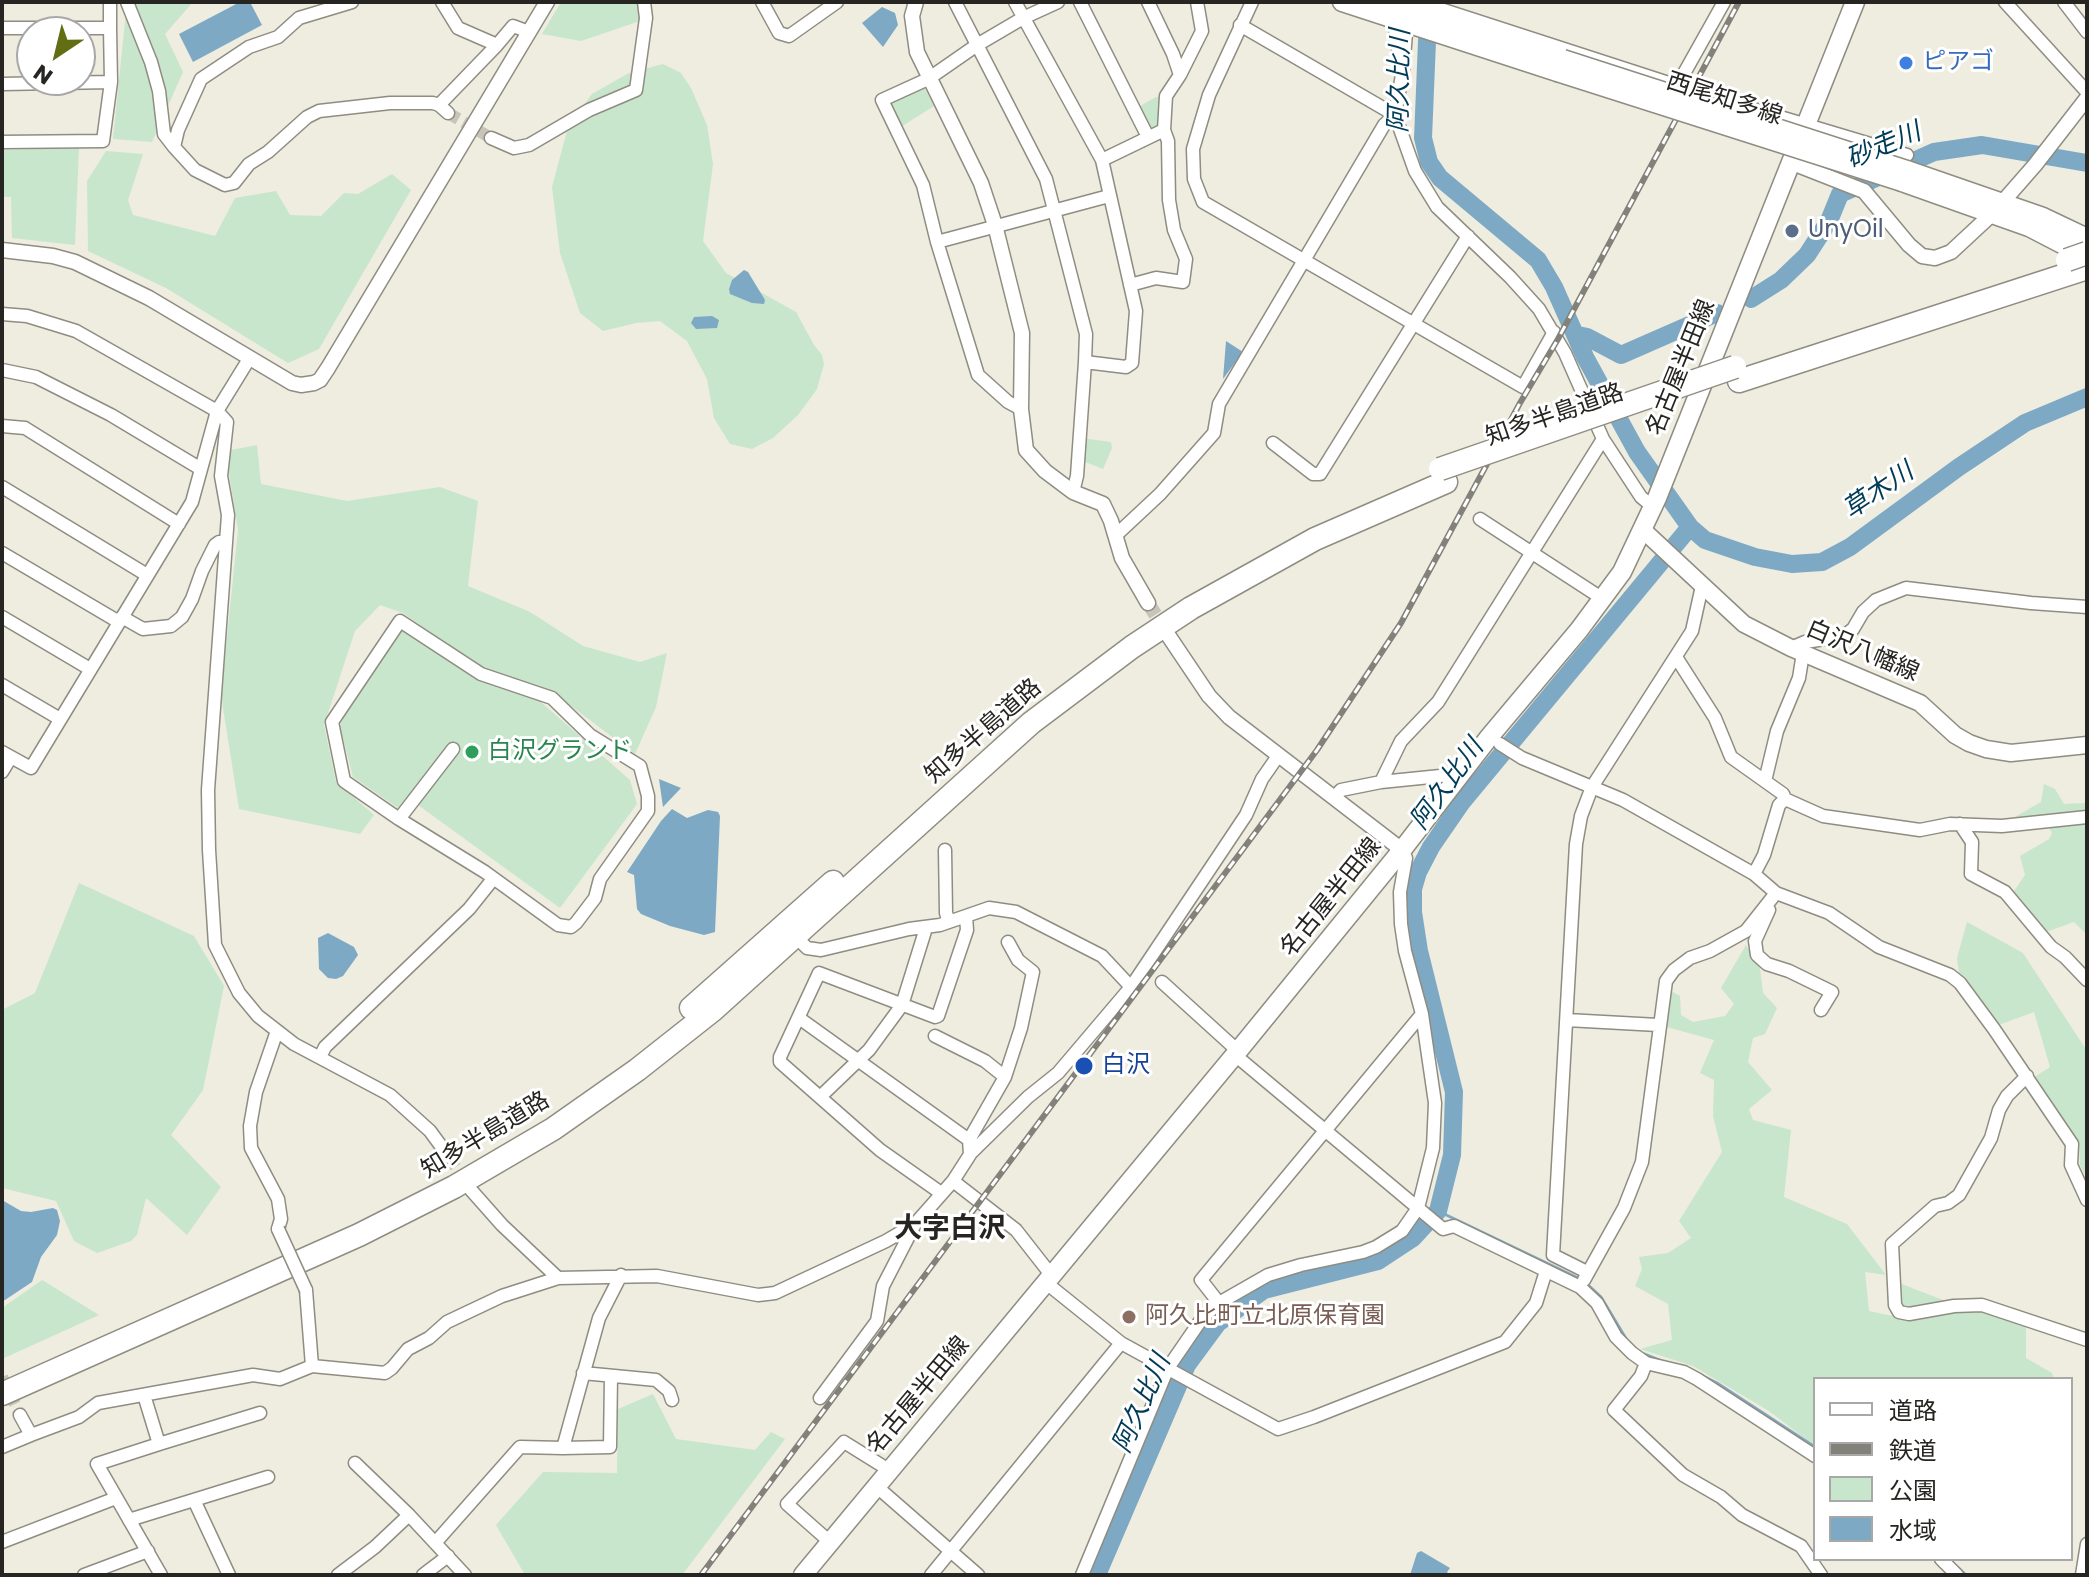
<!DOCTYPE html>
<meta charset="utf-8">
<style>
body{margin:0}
#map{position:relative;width:2089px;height:1577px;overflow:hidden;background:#efece0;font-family:Poppins,"Noto Sans JP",sans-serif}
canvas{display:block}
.frame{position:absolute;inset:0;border:4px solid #262521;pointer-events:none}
.legend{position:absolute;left:1813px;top:1377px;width:260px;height:184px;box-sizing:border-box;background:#fff;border:2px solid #a8a8a6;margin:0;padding:10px 14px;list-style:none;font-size:24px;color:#262521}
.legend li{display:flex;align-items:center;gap:16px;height:40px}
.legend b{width:40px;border:2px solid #a8a8a6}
.north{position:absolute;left:16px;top:16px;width:80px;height:80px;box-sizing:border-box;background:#fff;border:2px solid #a8a8a6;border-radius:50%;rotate:215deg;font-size:22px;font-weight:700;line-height:32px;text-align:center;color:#262521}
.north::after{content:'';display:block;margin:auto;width:28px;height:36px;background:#636d14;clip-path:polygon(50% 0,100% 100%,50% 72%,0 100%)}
</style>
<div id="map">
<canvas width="2089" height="1577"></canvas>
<div class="frame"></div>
<ul class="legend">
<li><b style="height:10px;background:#fff"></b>道路</li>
<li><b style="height:10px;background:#83827a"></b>鉄道</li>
<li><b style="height:22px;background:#c8e6cb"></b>公園</li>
<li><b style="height:22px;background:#7ea9c4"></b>水域</li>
</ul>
<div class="north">N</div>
</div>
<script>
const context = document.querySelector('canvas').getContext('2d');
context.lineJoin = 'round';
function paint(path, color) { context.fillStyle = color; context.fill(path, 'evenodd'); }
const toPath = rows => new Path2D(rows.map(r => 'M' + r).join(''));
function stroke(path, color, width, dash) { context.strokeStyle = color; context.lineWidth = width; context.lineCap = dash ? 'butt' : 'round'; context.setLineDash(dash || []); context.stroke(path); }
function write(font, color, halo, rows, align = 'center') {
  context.font = font + ' Poppins,"Noto Sans JP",sans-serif'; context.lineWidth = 6; context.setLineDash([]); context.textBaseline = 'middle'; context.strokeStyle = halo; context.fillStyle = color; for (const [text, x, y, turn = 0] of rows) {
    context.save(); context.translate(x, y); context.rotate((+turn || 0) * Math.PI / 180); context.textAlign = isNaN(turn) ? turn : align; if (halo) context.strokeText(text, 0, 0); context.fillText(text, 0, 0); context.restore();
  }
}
const green = toPath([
 [127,2,193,2,165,34,183,72,152,142,113,139],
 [561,2,641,2,643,20,581,41,542,34],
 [663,64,681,73,691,88,707,125,713,164,703,241,726,273,796,312,814,345,822,355,824,364,817,389,798,415,773,438,752,449,730,444,714,418,707,379,687,341,660,321,636,323,603,331,580,313,560,253,552,187,568,127,592,94,629,73],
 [923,85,934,106,896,130,882,100],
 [1156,97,1160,98,1160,123,1149,131,1140,106],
 [79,148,75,245,12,238,11,197,2,197,2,150],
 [106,151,143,154,128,200,133,215,215,236,235,198,276,191,290,215,321,216,344,193,358,194,392,174,411,190,319,349,288,363,166,288,88,251,87,181],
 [1081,438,1111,442,1112,448,1103,469,1080,460],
 [257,445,261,484,347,501,440,487,478,501,468,586,530,612,583,646,640,662,667,653,656,707,635,754,555,694,485,670,403,613,380,605,355,631,324,725,336,782,374,815,360,834,239,809,221,695,238,530,228,467,231,450],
 [401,619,501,688,534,696,630,780,637,804,560,908,407,797,398,808,353,777,340,727,351,691],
 [2044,784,2055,789,2064,804,2087,803,2087,935,2074,922,2043,933,2012,894,2025,875,2020,856,2049,839,2052,833,2043,816,2008,821,2041,802],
 [79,883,194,936,224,986,203,1090,171,1135,221,1187,187,1235,146,1198,137,1235,131,1241,97,1253,74,1241,56,1201,2,1188,2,1010,35,993],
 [1967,922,2023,953,2087,1051,2087,1179,2080,1165,2079,1145,2033,1078,2050,1067,2034,1012,1996,1026,1959,973,1957,958],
 [1746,945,1760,968,1763,993,1777,1008,1765,1034,1753,1038,1748,1062,1772,1090,1749,1109,1753,1120,1791,1130,1784,1197,1847,1224,1886,1275,1865,1272,1869,1311,1897,1317,1899,1283,1964,1308,1992,1313,2026,1326,2026,1358,2052,1373,2054,1379,1815,1379,1815,1446,1769,1411,1693,1366,1640,1349,1672,1340,1668,1304,1635,1286,1642,1269,1639,1257,1668,1253,1691,1238,1679,1221,1722,1152,1713,1116,1714,1080,1700,1073,1714,1040,1663,1026,1667,989,1680,996,1681,1015,1693,1022,1725,1016,1734,1004,1721,988],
 [42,1280,99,1315,2,1359,2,1308],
 [653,1394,676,1439,755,1450,771,1432,785,1439,682,1575,525,1575,496,1525,543,1472,617,1473,618,1409]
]);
const water = toPath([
 [240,2,250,2,262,25,193,62,179,34],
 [882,7,895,13,898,25,883,47,862,23],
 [744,270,748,272,765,300,764,304,752,303,730,294,729,289,732,280],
 [712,316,719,320,717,328,696,329,691,323,694,317],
 [1226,341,1243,352,1223,379],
 [659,779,681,788,663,807],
 [672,809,687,818,708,810,718,812,720,816,715,932,704,935,670,926,641,914,637,909,634,875,627,872,661,821],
 [328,933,354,947,358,955,343,976,336,979,328,978,319,969,318,938],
 [2,1200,21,1211,31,1212,53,1208,57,1210,60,1221,57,1235,41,1257,32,1282,2,1302],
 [1421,1551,1450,1568,1447,1572,1450,1575,1410,1575,1417,1553]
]);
const stream = toPath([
 [1438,1211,1580,1279],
 [1587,1284,1601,1297,1628,1342],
 [1644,1354,1659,1360],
 [1693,1371,1717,1383,1815,1447],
 [1951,1561,1966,1575]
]);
const river = toPath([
 [1428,17,1423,138,1429,162,1440,178,1538,260,1554,287,1585,357,1637,452,1690,527,1705,540,1755,557,1792,564,1822,562,1850,547,1959,467,2025,423,2087,397],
 [1751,299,1781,280,1807,255,1829,221,1840,194,1934,152,1982,145,2087,163],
 [1578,335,1587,337,1621,355,1717,313],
 [1097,1575,1187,1365,1218,1323,1264,1290,1378,1261,1413,1238,1438,1211,1452,1155,1454,1092,1419,951,1413,912,1413,889,1418,872,1431,847,1462,802,1690,527]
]);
const minorTunnel = toPath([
 [448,113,491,138],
 [449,1157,467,1184],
 [2,1377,20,1415]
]);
const tertiaryTunnel = toPath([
 [1148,603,1167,633]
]);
const minor = toPath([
 [127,2,151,62,159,91,164,134,174,147,178,130,201,79,249,47,278,37,299,18,352,2],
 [442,2,458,28,497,45,513,26,529,32],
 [762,2,779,33,789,36,837,2],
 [955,2,1046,179,1086,334,1085,362],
 [1015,2,1102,160,1136,311,1132,363,1126,367,1085,362,1077,476,1073,492],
 [1080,2,1148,137],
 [1252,2,1209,95,1193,149,1194,179,1203,202,1523,387,1554,332],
 [1419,2,1687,89],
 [2005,2,2087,92],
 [2064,2,2087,32],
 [1240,25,1395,115],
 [2,28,110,28,111,82,103,141,2,142],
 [110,28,110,2],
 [1395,35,1403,69,1395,115,1415,171,1437,207,1510,277,1539,309,1565,353,1603,439,1641,497,1653,507],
 [1404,58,1406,33],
 [1180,75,1202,31,1197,2],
 [2,84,111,82],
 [1677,86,1724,2],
 [1703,94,1907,155],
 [439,105,497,45],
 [491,138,514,148,529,145,589,110,636,90,646,18,644,2],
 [174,147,195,170,225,185,234,183,249,164,268,152,307,117,319,111,390,103,433,103,439,105,448,113],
 [1102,160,1164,130],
 [937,242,1109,196],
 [1130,285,1156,278,1183,282,1186,259,1174,230,1169,200,1168,141,1164,130,1166,96,1180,75,1173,54,1148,2],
 [2,314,27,316,76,331,217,411,227,422,221,476,228,515,208,790,209,850,215,945,239,993,258,1016,294,1044,390,1095,430,1131,449,1157],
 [2,370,36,377,111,415,201,469],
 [1021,409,1008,402,978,375,937,242,923,185,882,100,928,79,977,45,1023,18,1058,2],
 [2,426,25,428,179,524],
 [1273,443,1313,474,1320,474,1468,236],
 [2,487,147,575],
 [1480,519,1603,599],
 [1115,536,1160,494,1214,433,1219,404,1384,125,1395,115],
 [2,553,119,622],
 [2,617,90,669],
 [122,617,143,629,171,626,182,617,192,599,202,571,215,545,219,542,226,542],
 [1791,648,1805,642,1844,636,1853,629,1863,612,1876,600,1906,588,2031,603,2087,607],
 [1676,657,1715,718,1731,757,1783,794,1785,799],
 [2,685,60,719],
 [1500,744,1522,758,1623,800,1754,874,1776,893,1829,913,1879,947,1950,975,1960,983,1994,1029,2072,1144,2071,1165,2087,1200],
 [2,752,31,768,192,502,217,411,249,359],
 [2,772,11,757],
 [1765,781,1777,731,1799,678,1803,653],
 [1381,782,1401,741,1438,702,1603,439],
 [1334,798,1341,790,1381,782,1460,774],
 [399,819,344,781,332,722,400,621,481,674,552,698,590,735,640,766,648,796,648,811,600,879,595,898,576,923,571,927,558,925,485,872,399,819,453,749],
 [1960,824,1972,842,1971,874,2005,892,2051,947,2065,957,2087,980],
 [945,850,946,913,949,922],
 [1754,874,1764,855,1779,805,1785,799,1823,816,1920,830,1950,824,2002,826,2087,817],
 [1769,910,1755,941,1757,955,1767,964,1789,971,1832,992,1821,1010],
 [801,942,807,948,821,950,909,929,940,925,989,908,1016,912,1102,956,1131,987],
 [1162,982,1238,1051],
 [799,1018,969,1140],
 [1567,1020,1658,1025],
 [277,1031,256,1092,250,1126,251,1148,278,1199,281,1219,278,1229],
 [935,1036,985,1061,1005,1077],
 [1235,1055,1443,1229,1454,1226,1580,1287,1597,1303,1616,1337,1632,1353,1646,1363,1684,1372,1697,1379,1815,1456],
 [320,1057,325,1047,469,909,493,879],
 [2027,1076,2007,1096,1999,1110,1991,1138,1959,1195,1948,1203,1935,1206,1892,1244,1895,1305,1899,1312,1909,1314,1954,1306,1982,1305,2087,1340],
 [820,1097,869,1050,902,1005,926,928],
 [970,1154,969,1140,1005,1077,1021,1028,1033,972,1018,960,1008,942],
 [953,1181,1016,1230,1052,1276],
 [471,1190,502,1225,558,1278],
 [941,1193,880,1150,780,1062,780,1057,819,973,935,1017,938,1016,967,930,966,916],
 [1587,1272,1553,1255,1576,844,1581,816,1592,787,1692,631,1702,586],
 [1584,1280,1624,1208,1642,1162,1666,981,1674,970,1690,958,1710,951,1746,931,1776,893],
 [1045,1282,1121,1343,1278,1429,1314,1417,1505,1342,1536,1303,1546,1271],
 [306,1290,312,1366],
 [1219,1303,1201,1280,1422,1014],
 [1646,1363,1641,1376,1614,1410,1683,1475,1721,1497,1742,1515,1801,1546,1821,1575],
 [583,1373,656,1380,669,1391,672,1400],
 [144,1395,159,1444,97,1464,161,1575],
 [820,1398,877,1321,883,1286,915,1224],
 [31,1435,79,1417,98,1403,253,1375,280,1379,312,1366,385,1373,392,1368,408,1349,429,1338,447,1322,502,1296,558,1278,657,1276,758,1295,767,1294,775,1293,886,1241,915,1224,953,1181,971,1153,1028,1097,1058,1073,1131,987,1246,815,1262,779,1278,756],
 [159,1444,260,1413],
 [2,1447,31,1435,20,1415],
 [563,1448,610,1447,611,1376],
 [355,1463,409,1515],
 [876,1486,978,1575],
 [194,1500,229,1575],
 [129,1520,268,1477],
 [2,1542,116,1498],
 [830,1542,787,1504,844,1442,889,1470],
 [435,1543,520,1447,563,1448,599,1318,621,1275],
 [1941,1559,1957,1575],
 [84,1575,148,1551],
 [338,1575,375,1547,409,1515,465,1575],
 [423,1575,448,1556],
 [931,1575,1121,1343],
 [1082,1575,1168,1368,1203,1317,1219,1303,1268,1275,1301,1265,1363,1252,1376,1247,1402,1231,1418,1208,1433,1148,1435,1103,1422,1014,1405,951,1401,924,1400,892,1406,858,1402,850],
 [2082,1575,2087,1544]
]);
const tertiary = toPath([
 [916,2,912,16,917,52,981,183,995,225,1022,333,1021,409,1026,450,1045,471,1073,492,1103,504,1111,521,1122,558,1148,603],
 [1790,162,1864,191,1909,245,1922,256,1935,258,1951,252,1993,213,2035,165,2087,98],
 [2,250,53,256,75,262,149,298,292,383,301,385,314,383,320,380,328,368,547,2],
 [1168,635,1209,696,1229,717,1402,850]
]);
const secondary = toPath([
 [1643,530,1744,624,1791,648,1920,703,1955,735,1969,743,1986,749,2011,753,2087,745]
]);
const primary = toPath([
 [1342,2,1557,72],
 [1383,2,1563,59],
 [1907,170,2043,217,2087,238],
 [1902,182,2029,227,2087,257],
 [803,1575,1238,1051,1402,850,1490,736,1579,630,1622,572,1657,498,1855,2]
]);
const motorway = toPath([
 [1739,381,2087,268],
 [691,1008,833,882],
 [2,1394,359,1235,454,1187,553,1129,637,1070,713,1010,1031,723,1132,647,1191,608,1315,539,1446,482]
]);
const rail = toPath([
 [701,1575,1317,750,1401,623,1520,403,1558,339,1739,2]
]);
const minorBridge = toPath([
 [278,1229,306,1290]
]);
const primaryBridge = toPath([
 [1563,59,1907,170],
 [1557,72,1902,182]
]);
const motorwayBridge = toPath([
 [2067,260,2087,253],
 [1440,469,1735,367]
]);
const markers = [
 [1906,63,8,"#3f7fe0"],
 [1792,231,8,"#5c6f8a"],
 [472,752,8,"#2e9e5b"],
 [1084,1066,10,"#1a4fb4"],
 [1129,1317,8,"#8d6e63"]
];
const shopNames = [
 ["ピアゴ",1922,63]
];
const streetNames = [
 ["西尾知多線",1724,100,18],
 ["名古屋半田線",1682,368,-68],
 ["知多半島道路",1555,416,-19],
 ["白沢八幡線",1862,652,23],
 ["知多半島道路",984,732,-41],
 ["名古屋半田線",1332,898,-51],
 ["知多半島道路",486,1136,-31],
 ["名古屋半田線",919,1396,-50]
];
const serviceNames = [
 ["UnyOil",1808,231]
];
const leisureNames = [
 ["白沢グランド",488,752]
];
const transitNames = [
 ["白沢",1102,1066]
];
const educationNames = [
 ["阿久比町立北原保育園",1145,1317]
];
const waterNames = [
 ["阿久比川",1401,81,-89],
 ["砂走川",1884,147,-23],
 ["草木川",1879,492,-34],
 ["阿久比川",1448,785,-54],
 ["阿久比川",1143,1404,-66]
];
const quarterNames = [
 ["大字白沢",950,1230]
];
paint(green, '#c8e6cb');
paint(water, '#7ea9c4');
stroke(stream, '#7ea9c4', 3);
stroke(river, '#7ea9c4', 18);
stroke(minorTunnel, '#c7c4ba', 12, [12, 6]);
stroke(tertiaryTunnel, '#c7c4ba', 14, [14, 7]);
stroke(minor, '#8f8c81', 15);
stroke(tertiary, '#8f8c81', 17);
stroke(secondary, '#8f8c81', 19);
stroke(primary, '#8f8c81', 21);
stroke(motorway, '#8f8c81', 25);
stroke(minor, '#fff', 12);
stroke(tertiary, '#fff', 14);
stroke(secondary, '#fff', 16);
stroke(primary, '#fff', 18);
stroke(motorway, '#fff', 22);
stroke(rail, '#83827a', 6);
stroke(rail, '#fff', 3, [9]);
stroke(minorBridge, '#8f8c81', 15, []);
stroke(primaryBridge, '#8f8c81', 21, []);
stroke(motorwayBridge, '#8f8c81', 25, []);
stroke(minorBridge, '#fff', 12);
stroke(primaryBridge, '#fff', 18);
stroke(motorwayBridge, '#fff', 22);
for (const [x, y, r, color] of markers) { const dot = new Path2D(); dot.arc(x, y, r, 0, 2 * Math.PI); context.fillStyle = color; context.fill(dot); stroke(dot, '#fff', 3); }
write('24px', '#366cbe', '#fff', shopNames, 'left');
write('24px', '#262521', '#fff', streetNames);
write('24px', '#4e5e75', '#fff', serviceNames, 'left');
write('24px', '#27864d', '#fff', leisureNames, 'left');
write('24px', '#164399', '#fff', transitNames, 'left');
write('24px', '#785e54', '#fff', educationNames, 'left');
write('italic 26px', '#003c57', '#fff', waterNames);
write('bold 28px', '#262521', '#fff', quarterNames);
</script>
